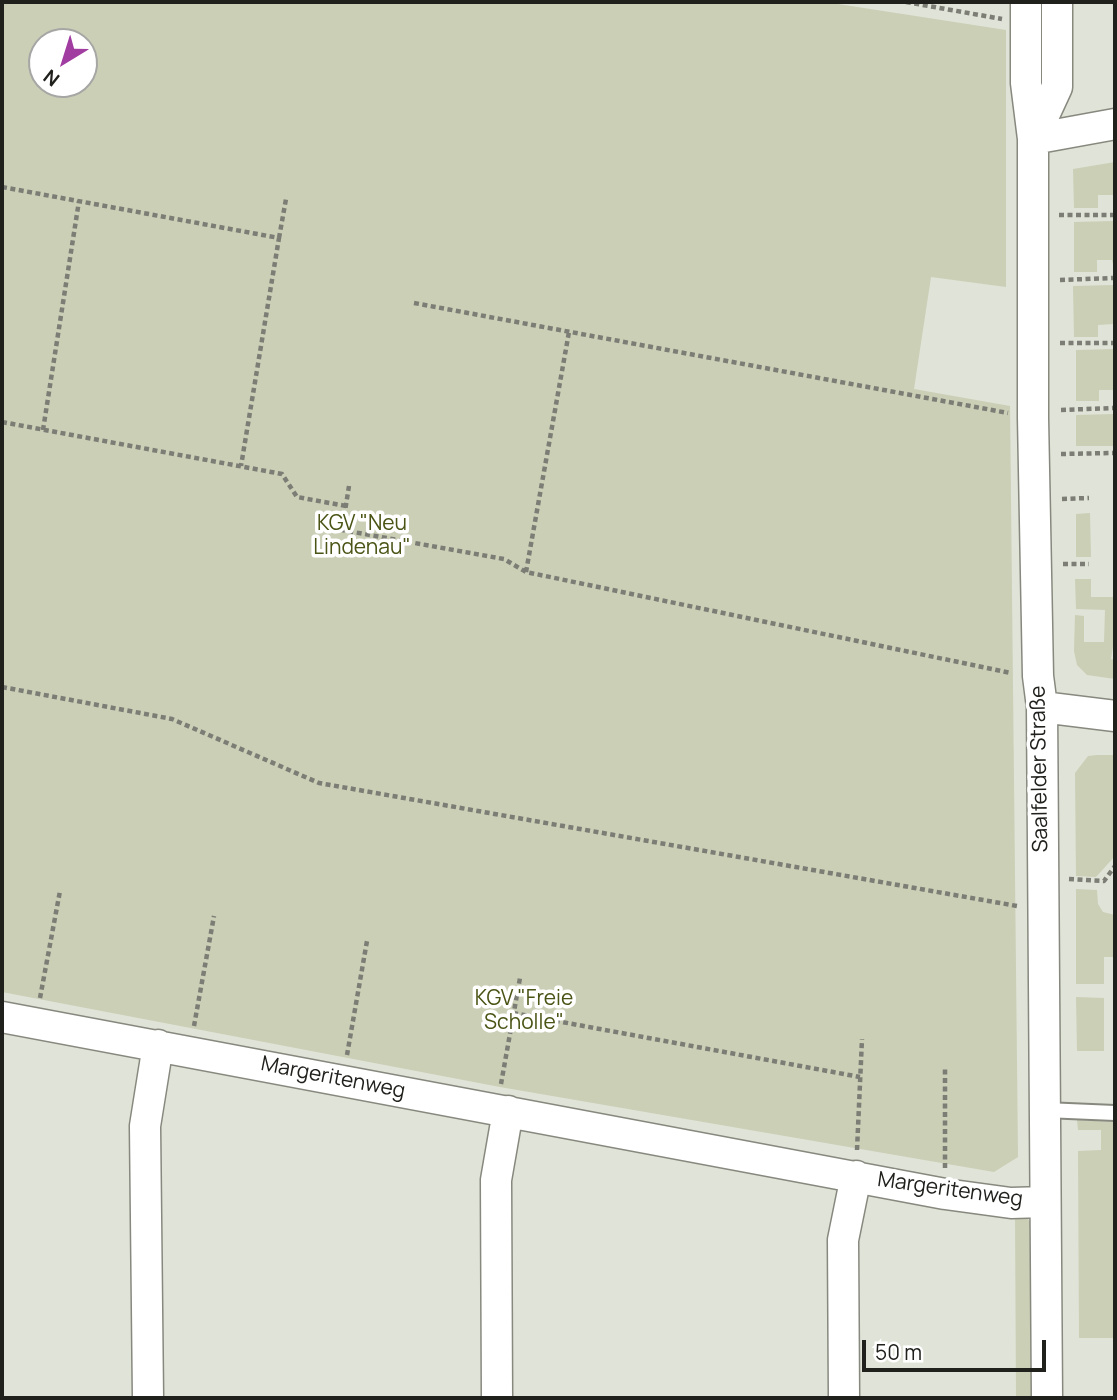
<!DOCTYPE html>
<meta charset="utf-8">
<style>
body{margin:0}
#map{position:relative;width:1117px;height:1400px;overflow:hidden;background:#e0e3d7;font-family:Manrope,sans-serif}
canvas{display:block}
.frame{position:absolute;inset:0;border:4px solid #20211d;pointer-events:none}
.north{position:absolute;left:28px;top:28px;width:70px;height:70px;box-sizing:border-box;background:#fff;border:2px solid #a6a6a5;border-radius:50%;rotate:218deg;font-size:19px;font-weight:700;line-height:28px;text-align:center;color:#20211d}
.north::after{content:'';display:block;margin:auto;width:24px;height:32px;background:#a13ca1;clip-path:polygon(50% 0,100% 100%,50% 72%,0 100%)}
.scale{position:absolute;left:862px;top:1340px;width:184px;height:32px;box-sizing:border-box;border:4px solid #20211d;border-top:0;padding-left:9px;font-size:21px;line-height:24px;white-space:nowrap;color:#20211d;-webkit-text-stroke:5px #fff;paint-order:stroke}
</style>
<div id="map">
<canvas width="1117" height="1400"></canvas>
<div class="frame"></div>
<div class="north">N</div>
<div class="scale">50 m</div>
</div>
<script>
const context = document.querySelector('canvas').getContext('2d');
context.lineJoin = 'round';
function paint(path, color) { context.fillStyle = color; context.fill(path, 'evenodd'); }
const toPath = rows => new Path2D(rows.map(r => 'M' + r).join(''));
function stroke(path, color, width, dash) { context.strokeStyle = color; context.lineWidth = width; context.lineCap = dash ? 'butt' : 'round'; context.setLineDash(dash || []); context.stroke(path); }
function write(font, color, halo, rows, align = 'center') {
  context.font = font + ' Manrope,sans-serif'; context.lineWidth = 7; context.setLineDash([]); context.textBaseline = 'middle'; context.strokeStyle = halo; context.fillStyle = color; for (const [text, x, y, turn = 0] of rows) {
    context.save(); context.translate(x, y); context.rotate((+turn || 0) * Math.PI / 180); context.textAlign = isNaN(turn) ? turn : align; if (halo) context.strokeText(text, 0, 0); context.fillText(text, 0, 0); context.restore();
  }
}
const green = toPath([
 [2,2,825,2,1006,30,1006,287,931,277,914,389,1010,406,1018,1157,994,1172,500,1087,2,992],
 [42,42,84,42,84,84,42,84],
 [1115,162,1114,200,1113,195,1098,195,1098,208,1074,208,1073,169],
 [1114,221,1115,272,1112,260,1097,260,1097,272,1074,272,1074,222],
 [1115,285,1115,336,1113,324,1098,325,1098,337,1074,337,1073,286],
 [1115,349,1115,401,1113,390,1099,390,1099,401,1076,401,1076,350],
 [1115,414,1115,446,1076,446,1076,415],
 [1090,513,1091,557,1076,557,1076,514],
 [1075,579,1091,579,1091,597,1115,597,1115,634,1111,659,1115,660,1115,679,1087,675,1077,665,1074,651,1075,615,1084,616,1084,642,1104,642,1105,610,1076,609],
 [1097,755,1115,755,1115,856,1096,877,1076,876,1075,773,1088,756],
 [1076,889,1097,890,1098,904,1103,912,1115,915,1115,957,1104,957,1104,984,1076,984],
 [1076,997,1104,998,1104,1051,1077,1051],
 [1077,1120,1115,1122,1115,1338,1079,1338,1078,1151,1101,1150,1101,1130,1078,1130],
 [1015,1213,1026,1217,1037,1229,1040,1398,1016,1398]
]);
const path = toPath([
 [906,2,1002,19],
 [2,187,279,238,241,466],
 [1059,215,1113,215],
 [279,238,286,199],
 [1060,280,1113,278],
 [414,303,1008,413],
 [1060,343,1113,343],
 [1061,410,1114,408],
 [2,422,282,474,297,497,346,506],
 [43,430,79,201],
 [1061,454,1115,453],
 [349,486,342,530,504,559,526,572,1011,673],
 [1062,499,1089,498],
 [1063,564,1089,564],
 [526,572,569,332],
 [2,687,172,719,319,783,1017,906],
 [1069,879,1104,881,1115,866],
 [40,998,60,891],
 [513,1013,860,1077],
 [194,1026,214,916],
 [347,1055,367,941],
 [501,1084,520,978],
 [857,1150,862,1039],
 [945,1168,945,1069]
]);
const lane = toPath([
 [1045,1110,1115,1113]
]);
const street = toPath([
 [1026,2,1026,83,1033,139,1033,418,1038,676,1042,707,1047,1398],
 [1033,139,1057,87,1057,2],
 [1033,139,1115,124],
 [1042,707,1115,716],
 [2,1017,945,1194,1011,1203,1045,1202],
 [148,1398,145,1126,158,1045],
 [497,1398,496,1180,508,1111],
 [844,1398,843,1240,856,1176]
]);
const parkNames = [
 ["KGV \"Neu",362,524],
 ["Lindenau\"",362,548],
 ["KGV \"Freie",524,999],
 ["Scholle\"",524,1023]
];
const streetNames = [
 ["Saalfelder Straße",1040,769,-91],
 ["Margeritenweg",333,1078,11],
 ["Margeritenweg",950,1190,8]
];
paint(green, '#cacfb6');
stroke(lane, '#87897f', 18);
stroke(street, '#87897f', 33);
stroke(path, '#7c7e76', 4.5, [5, 3.5]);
stroke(lane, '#fff', 14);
stroke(street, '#fff', 30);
write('21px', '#4b5415', '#fff', parkNames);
write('21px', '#20211d', '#fff', streetNames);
</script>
